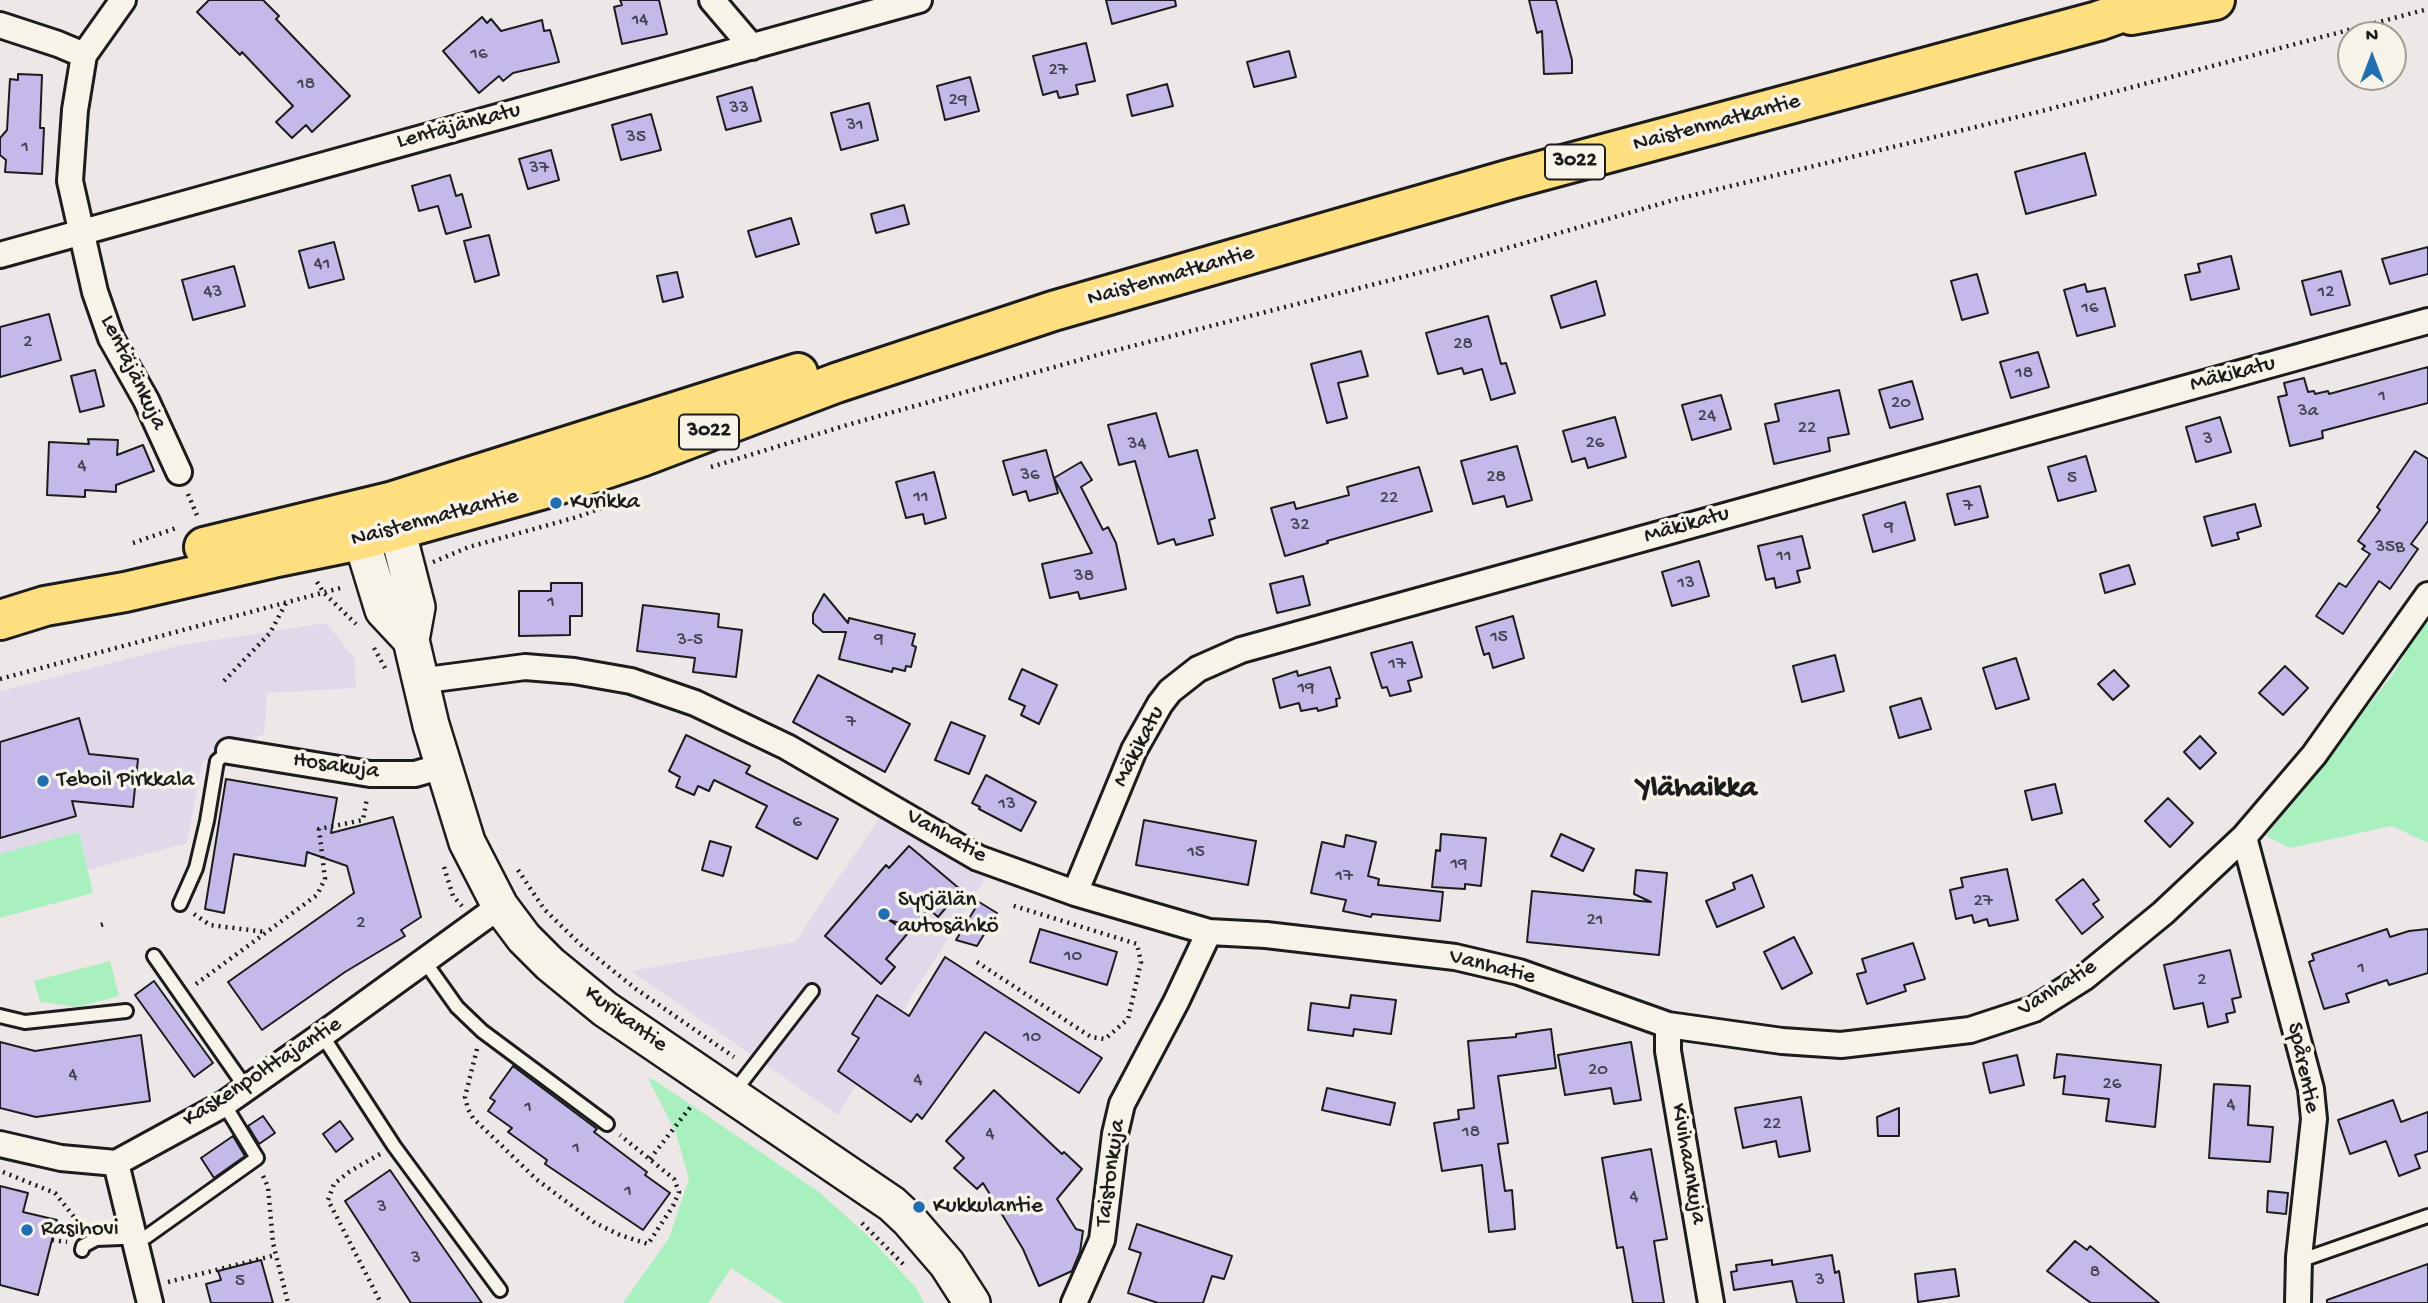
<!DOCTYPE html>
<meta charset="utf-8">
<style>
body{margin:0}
#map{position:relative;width:2428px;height:1303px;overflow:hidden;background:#ede7e8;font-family:"Gochi Hand",sans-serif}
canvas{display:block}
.north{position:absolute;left:2337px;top:21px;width:70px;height:70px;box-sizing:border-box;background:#f7f3e8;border:2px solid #9f9d96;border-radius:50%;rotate:0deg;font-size:19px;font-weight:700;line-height:28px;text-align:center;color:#1c1c1c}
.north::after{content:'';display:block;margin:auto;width:24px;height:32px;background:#1f6fb2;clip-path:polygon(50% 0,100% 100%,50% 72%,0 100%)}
</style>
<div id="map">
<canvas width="2428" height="1303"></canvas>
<div class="north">N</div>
</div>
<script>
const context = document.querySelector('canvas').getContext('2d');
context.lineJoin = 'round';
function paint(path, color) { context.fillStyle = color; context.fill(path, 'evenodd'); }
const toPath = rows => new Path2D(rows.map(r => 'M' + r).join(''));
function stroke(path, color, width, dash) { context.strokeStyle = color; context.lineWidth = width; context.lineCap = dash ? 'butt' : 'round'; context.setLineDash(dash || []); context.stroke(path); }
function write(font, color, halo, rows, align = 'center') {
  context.font = font + ' "Gochi Hand",sans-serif'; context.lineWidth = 7; context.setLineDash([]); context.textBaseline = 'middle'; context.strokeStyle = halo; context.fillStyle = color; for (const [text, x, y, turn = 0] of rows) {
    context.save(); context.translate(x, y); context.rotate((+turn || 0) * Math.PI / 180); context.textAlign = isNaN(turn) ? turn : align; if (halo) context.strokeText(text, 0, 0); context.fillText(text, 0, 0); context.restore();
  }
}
const built = toPath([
 [326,623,355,659,356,688,267,693,264,734,202,762,187,843,88,870,79,832,0,854,0,691,182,645],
 [884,811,989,872,838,1115,631,971,795,942]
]);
const green = toPath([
 [2428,616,2428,843,2392,826,2290,848,2266,836,2393,674],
 [79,832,93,893,0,918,0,854],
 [110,961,119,996,78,1007,40,1002,34,981],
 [648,1078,656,1081,819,1192,867,1235,917,1289,924,1303,784,1303,731,1268,708,1303,623,1303,669,1238,689,1179,676,1133]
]);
const building = toPath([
 [209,0,263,0,279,16,276,19,350,96,312,132,306,125,292,138,276,122,293,106,242,52,240,55,197,12,209,0],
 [620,0,659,0,667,34,622,44,614,7,622,5,620,0],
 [1106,0,1175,0,1176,6,1112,24,1106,0],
 [1529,0,1556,0,1572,60,1572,73,1544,74,1542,31,1537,33,1529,0],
 [482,17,487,23,491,19,501,31,542,20,544,31,550,30,559,62,513,73,503,81,499,76,479,93,443,51,482,17],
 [1086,43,1095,81,1076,85,1078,94,1059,98,1057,91,1043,95,1033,56,1086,43],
 [1289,51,1296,77,1254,87,1247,62,1289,51],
 [18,74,42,75,40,128,44,128,42,174,5,172,6,160,0,155,0,138,7,130,10,79,18,80,18,74],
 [970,77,979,111,945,120,937,86,970,77],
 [1167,84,1173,106,1132,116,1127,95,1167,84],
 [752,87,761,121,726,130,717,97,752,87],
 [869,103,878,140,841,150,831,113,869,103],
 [651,114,661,150,621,160,612,125,651,114],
 [551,150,559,180,528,189,519,159,551,150],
 [2085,153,2096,195,2026,214,2015,172,2085,153],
 [450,175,456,196,462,194,471,227,446,234,438,206,419,211,412,186,450,175],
 [904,205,909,224,876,233,871,214,904,205],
 [791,218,799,244,756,257,748,231,791,218],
 [489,235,499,275,475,282,464,241,489,235],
 [334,242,344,279,309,288,299,251,334,242],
 [2428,247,2428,274,2390,284,2382,259,2428,247],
 [2231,256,2239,289,2191,300,2185,275,2200,272,2198,264,2231,256],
 [234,266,245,306,193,320,182,280,234,266],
 [2341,271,2350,305,2311,315,2302,281,2341,271],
 [677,272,683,297,663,302,657,276,677,272],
 [1977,274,1988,313,1962,320,1951,281,1977,274],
 [1596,281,1605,315,1561,328,1551,296,1596,281],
 [2085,284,2087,292,2105,288,2115,326,2077,336,2064,290,2085,284],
 [49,314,61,360,0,377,0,327,49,314],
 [1488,316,1501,364,1506,363,1515,393,1491,400,1482,369,1464,374,1462,368,1438,374,1426,333,1488,316],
 [1361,351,1368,376,1338,383,1347,418,1327,423,1311,364,1361,351],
 [2038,352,2049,387,2011,398,2000,362,2038,352],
 [2428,367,2428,403,2322,431,2323,438,2290,446,2278,397,2287,395,2284,383,2304,378,2308,392,2314,391,2315,394,2328,391,2329,394,2428,367],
 [95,370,104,406,80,412,71,376,95,370],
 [1912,381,1923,419,1890,428,1879,390,1912,381],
 [1839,390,1849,434,1828,438,1830,451,1774,464,1765,424,1779,421,1775,404,1839,390],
 [1721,395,1731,429,1692,440,1682,405,1721,395],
 [1156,413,1169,457,1197,450,1215,518,1209,520,1213,535,1176,545,1174,539,1158,544,1135,461,1119,465,1108,425,1156,413],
 [1615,417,1626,457,1588,468,1585,458,1572,462,1563,431,1615,417],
 [2220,417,2231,452,2196,462,2186,427,2220,417],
 [88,439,118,440,117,455,143,445,154,471,116,485,116,492,85,490,85,497,47,495,49,442,89,444,88,439],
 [1517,446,1532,500,1507,507,1504,496,1473,504,1461,461,1517,446],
 [1046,450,1058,493,1029,501,1026,491,1013,495,1003,461,1046,450],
 [2415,451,2428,459,2428,521,2411,544,2418,549,2390,589,2379,581,2343,634,2316,616,2339,583,2346,587,2370,554,2362,549,2365,546,2358,541,2380,510,2377,507,2415,451],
 [2086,456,2096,491,2058,501,2048,467,2086,456],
 [1081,462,1092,480,1081,487,1103,530,1108,527,1116,543,1126,589,1080,599,1078,592,1050,598,1042,564,1092,553,1054,478,1081,462],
 [1419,467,1432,511,1327,541,1328,543,1285,556,1271,508,1294,502,1296,509,1349,495,1347,487,1419,467],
 [934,472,946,518,925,524,923,514,906,518,896,482,934,472],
 [1980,486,1988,517,1955,525,1947,494,1980,486],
 [1905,502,1915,540,1873,552,1863,515,1905,502],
 [2255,504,2261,526,2237,533,2239,539,2212,546,2204,517,2255,504],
 [1802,536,1810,568,1797,571,1800,582,1776,588,1774,578,1766,580,1758,546,1802,536],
 [1699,561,1709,596,1672,606,1662,572,1699,561],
 [2129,565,2135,584,2105,593,2100,574,2129,565],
 [1303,576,1310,605,1277,613,1270,584,1303,576],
 [551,583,582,583,582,616,570,616,570,635,519,636,519,591,551,591,551,583],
 [824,594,848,623,849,618,915,634,912,645,916,647,911,667,906,666,905,671,893,668,892,672,839,659,846,632,823,632,813,623,813,614,824,594],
 [643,605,719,614,718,627,742,630,736,677,693,672,695,658,637,651,643,605],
 [1513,616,1524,658,1493,668,1489,653,1484,655,1476,627,1513,616],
 [1412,642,1422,677,1408,681,1411,691,1390,696,1387,687,1382,688,1371,653,1412,642],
 [1835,655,1844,691,1802,702,1793,666,1835,655],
 [2016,658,2029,699,1996,709,1983,668,2016,658],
 [2285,666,2308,688,2283,715,2259,693,2285,666],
 [1330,667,1340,698,1336,699,1337,706,1318,711,1317,708,1301,711,1299,703,1280,708,1273,679,1297,671,1298,676,1330,667],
 [1022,669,1057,685,1039,724,1021,715,1025,706,1009,699,1022,669],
 [2114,670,2129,686,2113,700,2098,684,2114,670],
 [818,675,910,724,885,772,793,722,818,675],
 [1921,698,1931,729,1899,738,1890,707,1921,698],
 [79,718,89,754,138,759,133,807,72,801,76,816,0,838,0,742,79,718],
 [951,722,985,736,969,774,935,760,951,722],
 [686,735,750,766,746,773,838,819,817,859,756,827,767,806,714,780,709,791,698,786,694,795,676,787,680,777,669,771,686,735],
 [2200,736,2216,753,2200,769,2184,752,2200,736],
 [986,775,1036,802,1021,831,979,809,980,807,972,803,986,775],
 [226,779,337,798,331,833,393,817,421,917,401,930,405,936,345,972,262,1030,228,982,354,893,347,866,307,852,305,866,234,854,224,913,205,909,226,779],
 [2055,784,2062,813,2032,820,2025,791,2055,784],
 [2168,798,2193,823,2170,847,2145,821,2168,798],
 [1144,820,1256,841,1248,885,1136,865,1144,820],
 [1441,834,1486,838,1481,886,1465,884,1465,889,1432,887,1436,850,1440,851,1441,834],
 [1561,834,1594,849,1583,871,1551,856,1561,834],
 [1346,835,1376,842,1368,876,1379,879,1378,885,1443,892,1440,921,1372,914,1371,917,1343,911,1346,900,1311,893,1322,842,1344,847,1346,835],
 [710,841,731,847,723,876,702,870,710,841],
 [909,846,961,890,938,917,929,909,913,927,889,920,908,933,886,959,895,967,881,984,825,936,886,865,889,868,909,846],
 [2007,869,2018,920,1989,926,1987,919,1974,923,1972,915,1956,919,1950,890,1963,887,1961,878,2007,869],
 [1636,870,1667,873,1659,955,1527,942,1532,891,1651,902,1634,894,1636,870],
 [1752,875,1764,907,1717,927,1706,901,1735,889,1733,883,1752,875],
 [2083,879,2099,900,2093,904,2103,917,2082,934,2056,900,2083,879],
 [979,902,997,913,977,946,956,940,979,902],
 [1040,929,1117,952,1107,985,1030,962,1040,929],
 [2387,929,2390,937,2409,931,2428,929,2428,973,2389,985,2387,980,2346,994,2349,1002,2324,1009,2309,962,2314,960,2312,954,2387,929],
 [1794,937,1812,973,1782,989,1764,952,1794,937],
 [1913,943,1925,979,1904,985,1906,991,1867,1004,1857,974,1866,972,1862,959,1913,943],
 [2230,950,2241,997,2232,999,2235,1012,2226,1014,2228,1022,2208,1027,2203,1003,2174,1009,2164,965,2230,950],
 [945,957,1102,1058,1079,1093,985,1032,922,1119,917,1114,911,1122,838,1071,859,1038,852,1034,877,995,909,1016,945,957],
 [154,981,213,1063,194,1077,135,995,154,981],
 [1351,995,1396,1000,1391,1034,1354,1029,1353,1036,1308,1030,1311,1003,1349,1008,1351,995],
 [1551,1029,1556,1068,1498,1076,1508,1143,1498,1144,1505,1191,1512,1190,1515,1229,1489,1232,1482,1165,1442,1171,1434,1123,1459,1119,1458,1110,1474,1108,1468,1041,1516,1037,1516,1034,1551,1029],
 [141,1035,150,1101,36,1117,0,1108,0,1042,35,1051,141,1035],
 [1631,1042,1641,1100,1614,1104,1611,1088,1565,1095,1558,1055,1631,1042],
 [2057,1054,2161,1065,2155,1127,2106,1121,2109,1099,2063,1094,2065,1076,2054,1078,2057,1054],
 [2017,1055,2024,1085,1990,1093,1983,1063,2017,1055],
 [513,1066,597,1129,594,1132,647,1172,645,1175,670,1193,643,1230,545,1164,547,1160,508,1132,512,1128,488,1111,495,1101,490,1098,513,1066],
 [2214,1084,2250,1086,2248,1125,2273,1127,2270,1162,2209,1158,2214,1084],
 [1327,1088,1395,1103,1390,1125,1322,1110,1327,1088],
 [994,1090,1062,1154,1064,1152,1082,1169,1057,1199,1076,1229,1083,1231,1080,1252,1072,1271,1039,1286,1023,1249,983,1183,977,1189,954,1168,964,1158,946,1141,994,1090],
 [1801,1097,1810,1151,1779,1157,1776,1141,1743,1148,1735,1108,1801,1097],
 [2393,1100,2401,1122,2428,1112,2428,1151,2415,1155,2420,1168,2399,1176,2386,1141,2350,1154,2338,1120,2393,1100],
 [1899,1108,1899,1136,1878,1136,1877,1117,1899,1108],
 [263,1116,275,1133,259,1144,248,1126,263,1116],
 [340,1121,353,1139,336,1152,323,1134,340,1121],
 [233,1136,245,1156,214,1178,201,1158,233,1136],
 [1651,1149,1667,1239,1654,1241,1664,1303,1633,1303,1623,1247,1617,1248,1602,1158,1651,1149],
 [390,1170,420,1214,482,1303,411,1303,345,1201,390,1170],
 [0,1186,28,1193,23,1212,57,1220,38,1295,0,1285,0,1186],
 [2268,1191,2288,1193,2286,1214,2267,1212,2268,1191],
 [1137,1224,1232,1256,1224,1279,1212,1276,1203,1303,1158,1303,1128,1293,1141,1253,1129,1249,1137,1224],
 [2075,1241,2087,1250,2090,1246,2159,1303,2091,1303,2047,1271,2075,1241],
 [1832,1255,1835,1273,1839,1271,1844,1303,1797,1303,1792,1281,1734,1290,1731,1272,1737,1271,1736,1265,1772,1260,1772,1265,1832,1255],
 [261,1260,273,1303,211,1303,206,1284,221,1280,218,1271,261,1260],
 [2428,1264,2428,1303,2327,1303,2327,1300,2428,1264],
 [1955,1269,1959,1296,1918,1302,1915,1274,1955,1269]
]);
const path = toPath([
 [711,467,847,425,1101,354,1438,268,1677,199,2042,111,2428,9],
 [188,494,198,518],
 [133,543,179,527],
 [433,562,469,547,577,517,631,497],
 [317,582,324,593,356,624],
 [374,648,385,668],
 [0,679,344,587],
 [224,681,270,633,286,603],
 [444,867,453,896,462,906],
 [518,870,544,909,581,945,636,989,734,1057],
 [194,914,210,925,266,932],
 [101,925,107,923],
 [977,962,1091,1037,1105,1039,1128,1019,1141,962,1137,944,1011,905],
 [196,984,317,895,325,879,319,829,363,820,367,798],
 [477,1049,465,1097,468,1109,473,1118,536,1179,595,1223,620,1235,648,1244,673,1206,679,1192,674,1179,620,1135],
 [380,1154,349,1172,334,1184,328,1200,381,1303],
 [650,1159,692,1105],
 [3,1172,55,1193,82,1227],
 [263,1176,268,1187,273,1243,288,1303],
 [862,1223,905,1266],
 [52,1240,67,1242],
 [168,1282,276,1255]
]);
const lane = toPath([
 [180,904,196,868,207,821,217,761,229,751],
 [154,956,246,1088],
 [425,962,457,1007,482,1031,607,1124],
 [0,1016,25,1022,126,1011],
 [322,1035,394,1146,500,1290],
 [734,1092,812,991],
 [82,1250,83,1246,96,1239,146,1237,257,1158,224,1104],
 [2299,1261,2428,1216]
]);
const street = toPath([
 [123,0,84,55,75,110,70,181,95,292,111,338,146,400,179,472],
 [712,0,752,47],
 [0,25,58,44,84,55],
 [0,255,919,0],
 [419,681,525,667,574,671,631,681,695,703,787,747,978,858,1075,893,1209,932,1266,935,1455,957,1519,972,1668,1025,1782,1041,1841,1045,1970,1030,2034,1009,2085,977,2163,913,2244,837,2314,755,2428,595],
 [229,751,370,774,415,774,443,766],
 [2244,837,2311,1089,2314,1119,2299,1257,2298,1303],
 [1075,893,1134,750,1160,704,1170,691,1198,669,1241,650,2428,321],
 [1668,1025,1668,1051,1711,1303],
 [0,1144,61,1158,116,1163,224,1104,322,1035,500,906],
 [116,1163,150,1303],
 [1074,1303,1102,1240,1115,1134,1122,1104,1176,1002,1209,932]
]);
const secondary = toPath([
 [390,502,417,607,411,640,431,725,467,842,500,906,524,938,550,964,605,1009,892,1204,909,1220,947,1264,972,1303],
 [353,512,383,610,411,640]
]);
const primary = toPath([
 [2131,15,2215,0],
 [204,547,390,502,798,373],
 [0,620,45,606,125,592,273,558,361,540,551,487,641,457,836,383,1053,311,1511,179,2098,21,2157,0]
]);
const markers = [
 [556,503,7,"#1f6fb2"],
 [43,781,7,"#1f6fb2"],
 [884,914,7,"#1f6fb2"],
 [919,1207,7,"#1f6fb2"],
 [27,1230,7,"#1f6fb2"]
];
const numberNames = [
 ["14",640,21],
 ["16",479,55],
 ["27",1058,71],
 ["18",306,85],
 ["29",958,101],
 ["33",739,109],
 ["31",855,126],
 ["35",636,138],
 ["1",25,148],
 ["37",539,169],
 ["41",322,265],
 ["43",213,293],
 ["12",2326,293],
 ["16",2090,309],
 ["2",28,343],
 ["28",1463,345],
 ["18",2024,374],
 ["1",2382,397],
 ["20",1901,404],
 ["3a",2308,412],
 ["24",1707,417],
 ["22",1807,429],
 ["3",2208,440],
 ["26",1595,444],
 ["34",1137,445],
 ["4",82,467],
 ["36",1030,476],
 ["28",1496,478],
 ["5",2072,479],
 ["11",921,498],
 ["22",1389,499],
 ["7",1968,507],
 ["32",1300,526],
 ["9",1889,528],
 ["35B",2390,548],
 ["11",1784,557],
 ["38",1084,577],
 ["13",1686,584],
 ["1",551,603],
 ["15",1499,638],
 ["9",879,640],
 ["3-5",690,641],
 ["17",1397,665],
 ["19",1306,689],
 ["7",851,723],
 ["13",1007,805],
 ["6",797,823],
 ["15",1196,853],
 ["19",1459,865],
 ["17",1344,877],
 ["27",1983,902],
 ["21",1595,921],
 ["2",361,924],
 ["10",1073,957],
 ["1",2361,969],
 ["2",2202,981],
 ["10",1032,1038],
 ["20",1598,1071],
 ["4",73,1076],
 ["4",918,1081],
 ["26",2112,1085],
 ["4",2231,1106],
 ["1",528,1108],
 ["22",1772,1125],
 ["18",1471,1133],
 ["4",990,1135],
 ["1",576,1149],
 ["1",628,1192],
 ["4",1634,1198],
 ["3",382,1208],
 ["3",416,1259],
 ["8",2095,1273],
 ["3",1820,1281],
 ["5",240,1282]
];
const shields = [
 [1575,162,60],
 [709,432,60]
];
const shieldNames = [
 ["3022",1575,162],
 ["3022",709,432]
];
const streetNames = [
 ["Naistenmatkantie",1717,124,-15],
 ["Lentäjänkatu",459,127,-15],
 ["Naistenmatkantie",1171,277,-16],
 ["Lentäjänkuja",132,373,64],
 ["Mäkikatu",2233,375,-15],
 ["Naistenmatkantie",435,519,-15],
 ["Mäkikatu",1687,526,-16],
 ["Mäkikatu",1140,747,-63],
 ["Hosakuja",336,767,8],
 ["Vanhatie",946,837,29],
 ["Vanhatie",1492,968,14],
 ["Vanhatie",2058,989,-32],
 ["Kurikantie",625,1020,36],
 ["Spårentie",2302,1068,78],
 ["Kaskenpolttajantie",263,1073,-33],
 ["Kivihaankuja",1687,1164,80],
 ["Taistonkuja",1112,1173,-82]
];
const poiNames = [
 ["Kurikka",570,503],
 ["Teboil Pirkkala",57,781],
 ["Syrjälän",898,901],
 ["autosähkö",898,927],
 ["Kukkulantie",933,1207],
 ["Rasihovi",41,1230]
];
const districtNames = [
 ["Ylähaikka",1697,790]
];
paint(built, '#e1d9e9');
paint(green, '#a8f1bf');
paint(building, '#c5b9ea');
stroke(building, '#1c1c1c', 2);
stroke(lane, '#1c1c1c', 18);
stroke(street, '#1c1c1c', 30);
stroke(secondary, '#1c1c1c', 40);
stroke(primary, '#1c1c1c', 44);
stroke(path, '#1c1c1c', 4.5, [2, 5]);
stroke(lane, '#f7f3e8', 12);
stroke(street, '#f7f3e8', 24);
stroke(secondary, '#f7f3e8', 35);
stroke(primary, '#fedf80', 38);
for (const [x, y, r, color] of markers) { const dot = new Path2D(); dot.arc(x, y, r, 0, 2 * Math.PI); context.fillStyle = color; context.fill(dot); stroke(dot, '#f7f3e8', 2.5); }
write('19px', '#464350', null, numberNames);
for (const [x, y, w] of shields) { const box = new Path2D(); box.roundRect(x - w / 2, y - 17.5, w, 35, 5); context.fillStyle = '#f7f3e8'; context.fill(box); stroke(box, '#1c1c1c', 2); }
write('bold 21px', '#1c1c1c', null, shieldNames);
write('23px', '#1c1c1c', '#f7f3e8', streetNames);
write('23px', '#1c1c1c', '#f7f3e8', poiNames, 'left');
write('bold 30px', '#1c1c1c', '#f7f3e8', districtNames);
</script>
